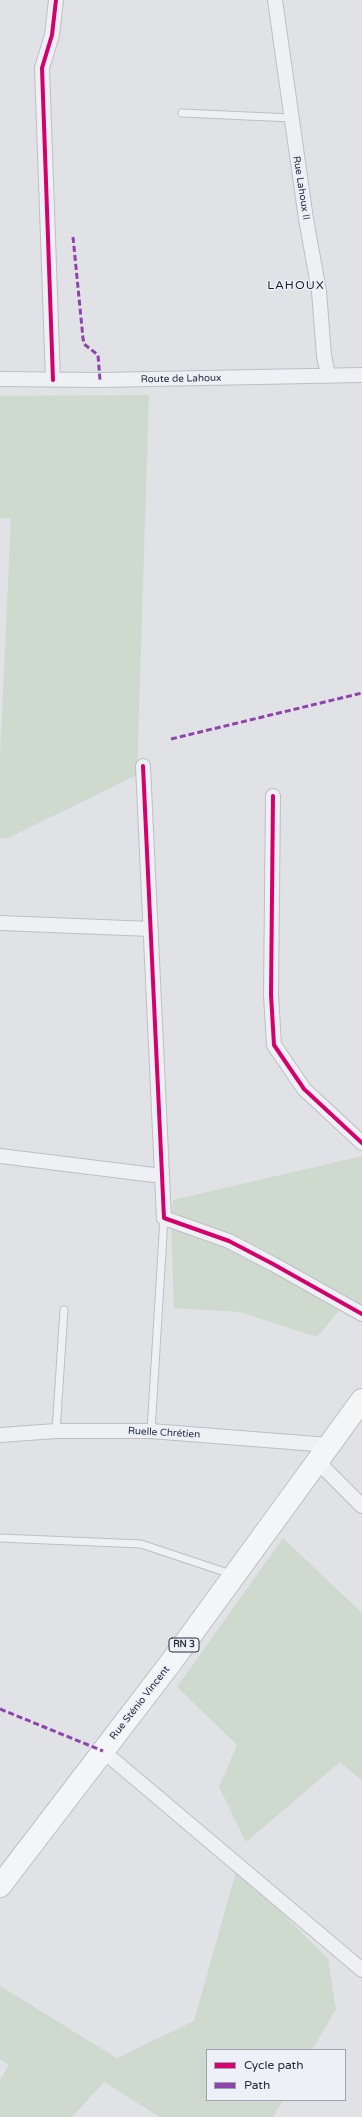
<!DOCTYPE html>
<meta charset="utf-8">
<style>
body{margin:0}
#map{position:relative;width:362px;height:2117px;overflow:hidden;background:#e0e2e6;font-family:"Varela Round",sans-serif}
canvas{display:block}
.legend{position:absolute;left:206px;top:2049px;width:140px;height:52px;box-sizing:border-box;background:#edf0f6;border:1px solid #9da2ae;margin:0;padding:5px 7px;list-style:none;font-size:12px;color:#252d41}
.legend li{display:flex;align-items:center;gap:8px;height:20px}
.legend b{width:20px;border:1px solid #9da2ae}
</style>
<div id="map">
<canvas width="362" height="2117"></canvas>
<ul class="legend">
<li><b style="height:5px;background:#d6006c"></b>Cycle path</li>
<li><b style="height:5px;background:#8e44ad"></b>Path</li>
</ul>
</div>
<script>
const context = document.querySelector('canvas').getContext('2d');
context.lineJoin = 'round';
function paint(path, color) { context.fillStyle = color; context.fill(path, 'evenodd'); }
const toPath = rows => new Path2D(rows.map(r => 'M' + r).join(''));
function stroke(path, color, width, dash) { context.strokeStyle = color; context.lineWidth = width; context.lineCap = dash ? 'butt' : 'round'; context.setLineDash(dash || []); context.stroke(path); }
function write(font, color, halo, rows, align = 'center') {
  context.font = font + ' "Varela Round",sans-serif'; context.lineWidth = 3; context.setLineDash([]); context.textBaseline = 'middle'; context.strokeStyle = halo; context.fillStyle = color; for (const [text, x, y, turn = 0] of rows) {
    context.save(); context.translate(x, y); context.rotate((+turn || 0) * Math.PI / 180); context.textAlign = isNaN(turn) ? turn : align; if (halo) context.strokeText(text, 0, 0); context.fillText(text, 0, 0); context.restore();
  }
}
const green = toPath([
 [149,395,137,775,8,838,0,839,0,757,11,518,0,518,0,396],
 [362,1156,362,1316,344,1305,317,1337,240,1312,174,1308,171,1225,173,1200],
 [283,1538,362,1613,362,1781,340,1762,246,1842,219,1787,237,1745,177,1687],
 [237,1868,328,1959,336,2009,312,2050,207,2050,207,2100,283,2100,273,2117,160,2117,104,2082,72,2117,0,2117,0,2080,9,2065,0,2059,0,1986,117,2058,194,2021]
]);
const lane = toPath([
 [182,113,291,118],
 [56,1431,64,1310],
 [151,1431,164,1218],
 [0,1538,141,1544,231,1574]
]);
const street = toPath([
 [275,0,306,219,319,291,324,356,328,375],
 [0,379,100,380,362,375],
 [53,380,42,68,52,35,56,0],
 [143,766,164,1218,229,1241,273,1264,362,1314],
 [273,796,271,995,274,1045,304,1089,362,1143],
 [0,923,151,929],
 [0,1156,162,1176],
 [0,1435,56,1431,151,1431,329,1445],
 [317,1461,362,1506],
 [103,1751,362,1970]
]);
const primary = toPath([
 [0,1886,172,1661,362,1400]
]);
const quiet = toPath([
 [73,237,83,338,84,344,98,355,100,380],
 [171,739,362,693],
 [0,1709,103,1751]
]);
const cycleway = toPath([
 [53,380,42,68,52,35,56,0],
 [143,766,164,1218,229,1241,273,1264,362,1314],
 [273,796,271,995,274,1045,304,1089,362,1143]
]);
const shields = [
 [184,1645,30]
];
const shieldNames = [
 ["RN 3",184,1645]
];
const streetNames = [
 ["Rue Lahoux II",301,188,81],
 ["Route de Lahoux",181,379,-1],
 ["Ruelle Chrétien",164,1433,3],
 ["Rue Sténio Vincent",140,1703,-52]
];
const quarterNames = [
 ["LAHOUX",296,286]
];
paint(green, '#cfdacf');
stroke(lane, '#bdbfc4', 9);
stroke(street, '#bdbfc4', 16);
stroke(primary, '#bcbfc4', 24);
stroke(lane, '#eff0f3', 7);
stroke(street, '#eff0f3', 14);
stroke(primary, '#f4f5f6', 22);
stroke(quiet, '#8e44ad', 3, [6, 3]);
stroke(cycleway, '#d6006c', 4);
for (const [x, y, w] of shields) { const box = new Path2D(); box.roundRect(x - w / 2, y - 7, w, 14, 3); context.fillStyle = '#edf0f6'; context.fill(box); stroke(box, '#252d41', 1); }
write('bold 9px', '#252d41', null, shieldNames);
write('10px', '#252d41', '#edf0f6', streetNames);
context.letterSpacing = '1px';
write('12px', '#171e32', '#edf0f6', quarterNames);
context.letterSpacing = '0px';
</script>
